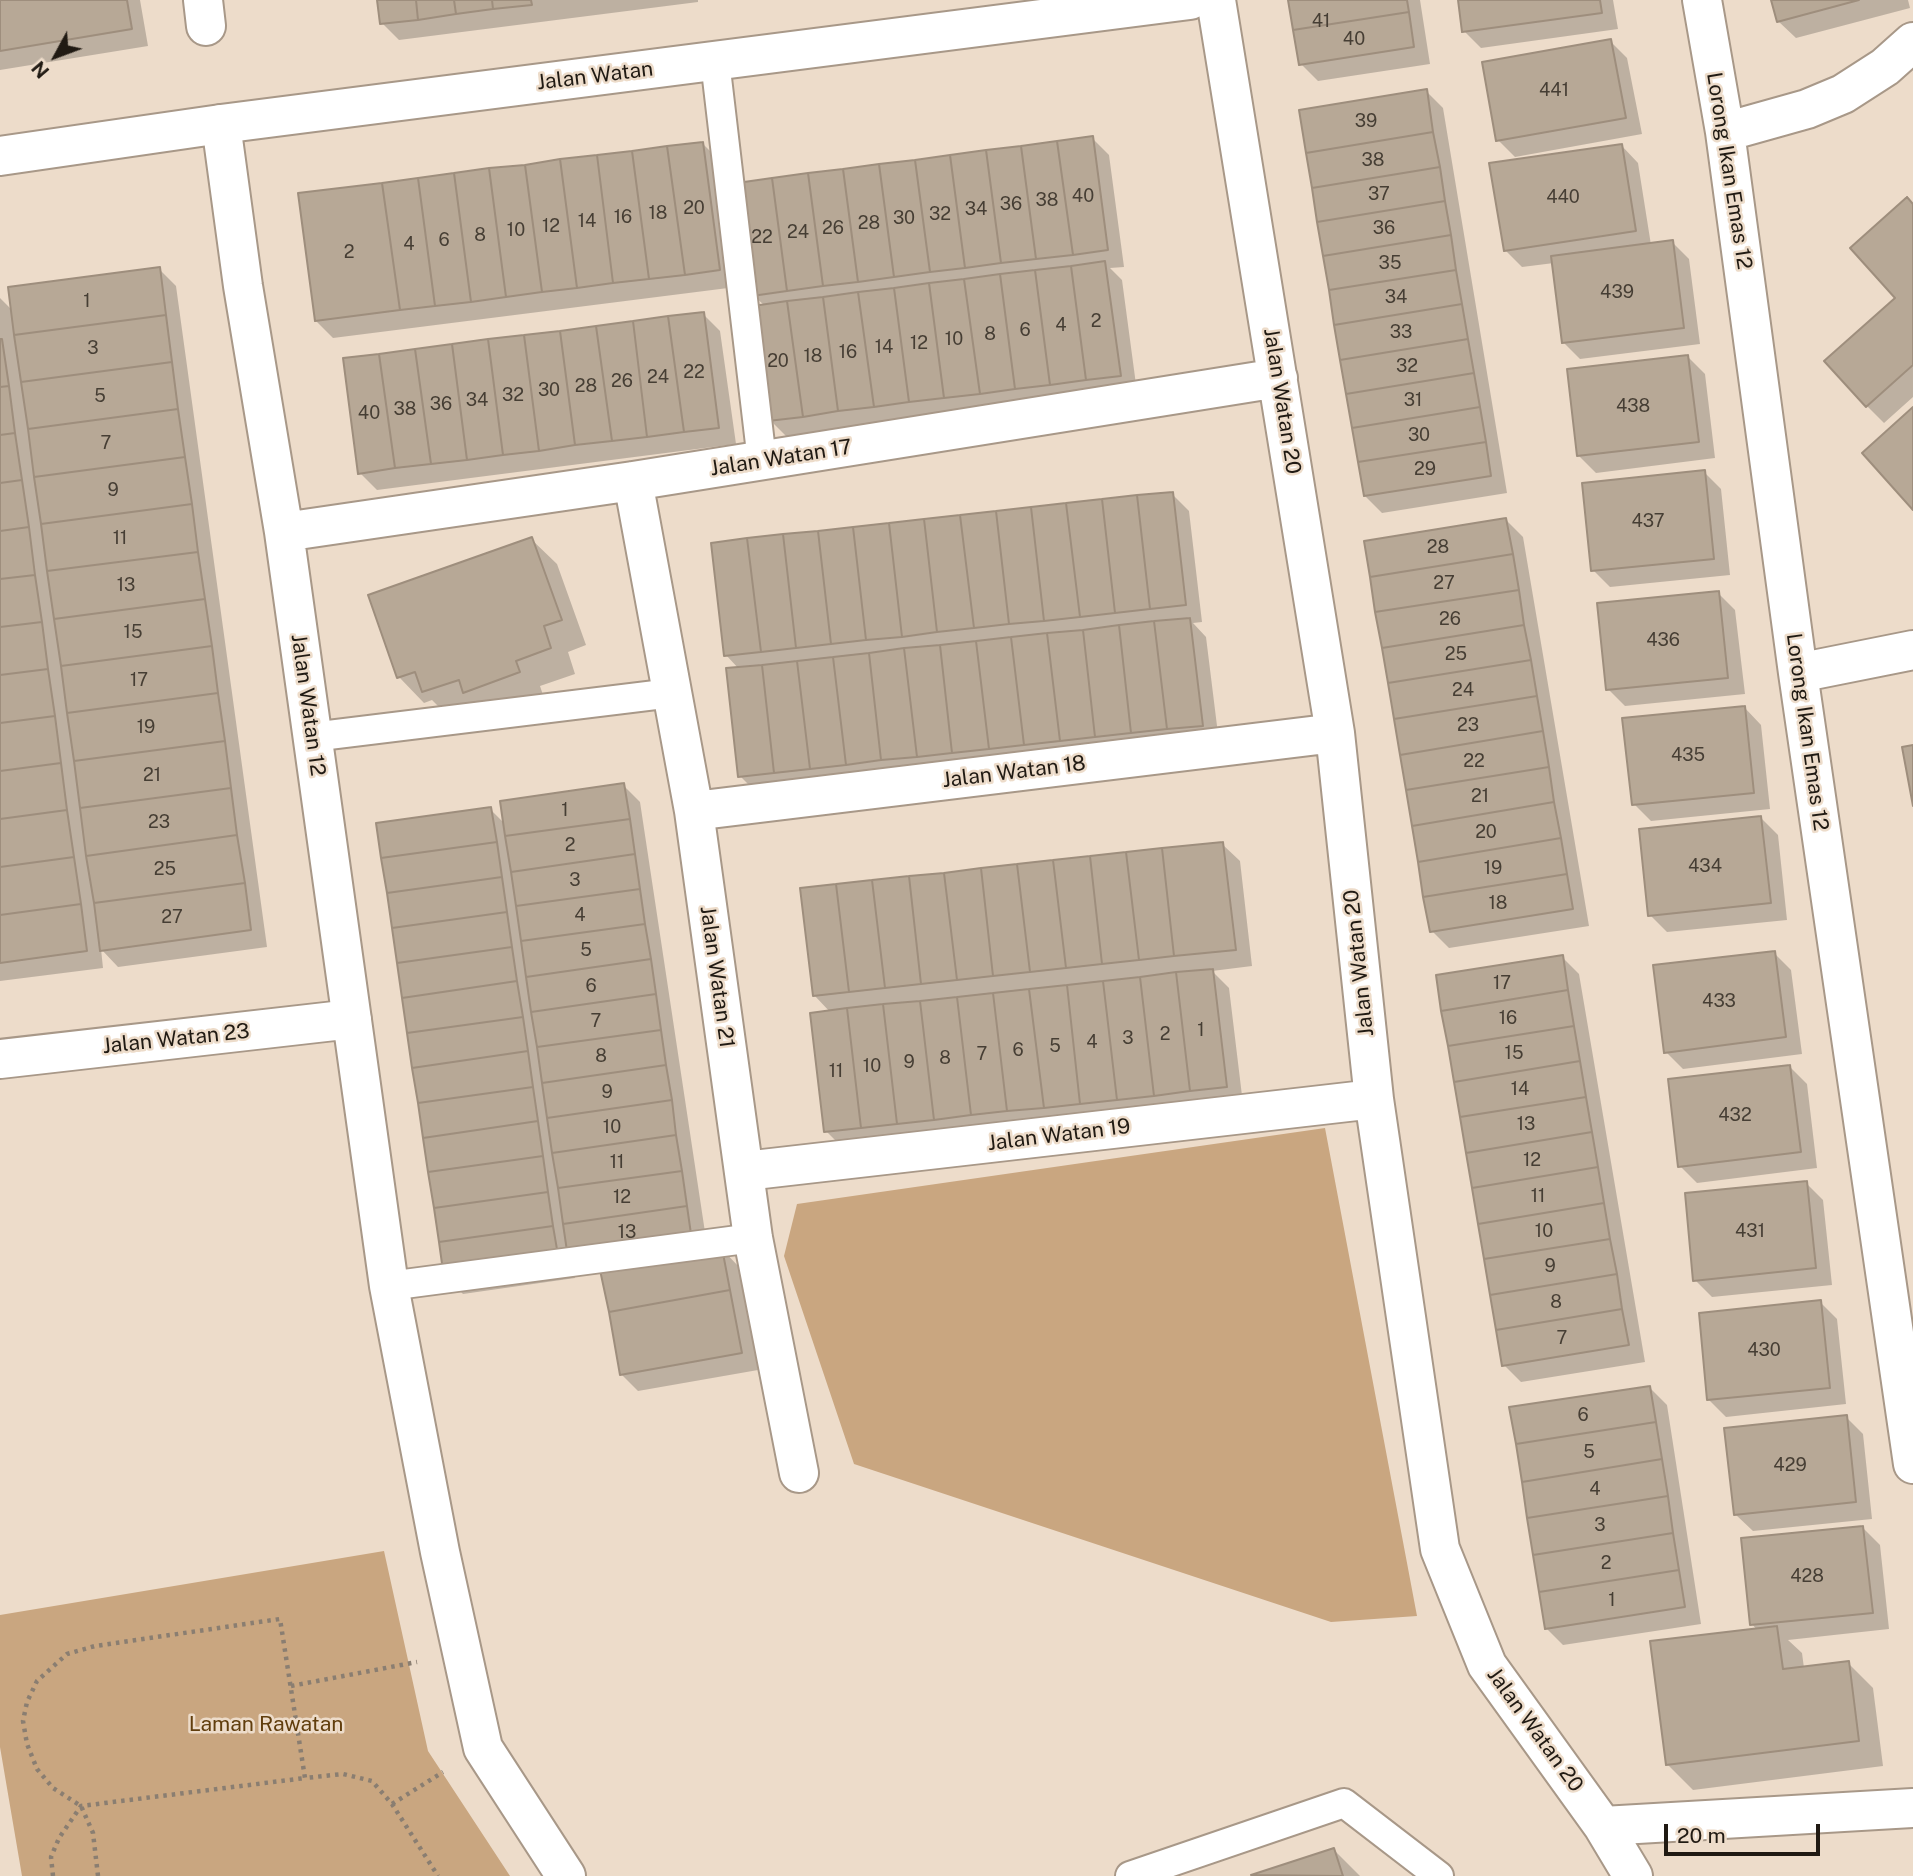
<!DOCTYPE html>
<style>
body{margin:0}
#map{position:relative;width:1913px;height:1876px;overflow:hidden;background:#eddcca;font-family:"Public Sans",sans-serif}
canvas{display:block}
.north{position:absolute;left:21px;top:21px;width:70px;height:70px;-webkit-text-stroke:5px #eddcca;paint-order:stroke;rotate:229deg;font-size:19px;font-weight:700;line-height:28px;text-align:center;color:#201a13}
.north::after{content:'';display:block;margin:auto;width:24px;height:32px;background:#201a13;clip-path:polygon(50% 0,100% 100%,50% 72%,0 100%)}
.scale{position:absolute;left:1664px;top:1824px;width:156px;height:32px;box-sizing:border-box;border:4px solid #201a13;border-top:0;padding-left:9px;font-size:21px;line-height:24px;white-space:nowrap;color:#201a13;-webkit-text-stroke:5px #eddcca;paint-order:stroke}
</style>
<div id="map">
<canvas width="1913" height="1876"></canvas>
<div class="north">N</div>
<div class="scale">20 m</div>
</div>
<script>
const context = document.querySelector('canvas').getContext('2d');
context.lineJoin = 'round';
function paint(path, color) { context.fillStyle = color; context.fill(path, 'evenodd'); }
const toPath = rows => new Path2D(rows.map(r => 'M' + r).join(''));
function stroke(path, color, width, dash) { context.strokeStyle = color; context.lineWidth = width; context.lineCap = dash ? 'butt' : 'round'; context.setLineDash(dash || []); context.stroke(path); }
function write(font, color, halo, rows, align = 'center') {
  context.font = font + ' "Public Sans",sans-serif'; context.lineWidth = 5; context.setLineDash([]); context.textBaseline = 'middle'; context.strokeStyle = halo; context.fillStyle = color; for (const [text, x, y, turn = 0] of rows) {
    context.save(); context.translate(x, y); context.rotate((+turn || 0) * Math.PI / 180); context.textAlign = isNaN(turn) ? turn : align; if (halo) context.strokeText(text, 0, 0); context.fillText(text, 0, 0); context.restore();
  }
}
const green = toPath([
 [1325,1128,1417,1616,1331,1622,854,1464,784,1256,797,1204],
 [384,1551,428,1751,510,1876,22,1876,0,1747,0,1615]
]);
const shadow = toPath([
 [0,0,140,0,148,46,0,70],
 [379,0,698,0,698,2,399,40,382,23],
 [1291,0,1420,0,1430,64,1318,81,1301,64],
 [1459,0,1613,0,1618,29,1481,48,1464,31],
 [1773,0,1908,0,1910,8,1796,38,1778,21],
 [1610,41,1627,58,1642,134,1515,157,1498,140],
 [1426,91,1443,108,1507,493,1382,513,1365,496],
 [1092,138,1109,155,1124,267,1110,268,1122,280,1137,392,787,437,770,420,765,306,753,295],
 [703,144,720,161,736,287,333,338,316,321],
 [1621,145,1638,163,1651,245,1672,242,1689,259,1700,344,1580,359,1563,342,1554,263,1522,267,1505,250],
 [1913,206,1913,397,1884,423,1867,406,1897,299],
 [159,269,176,286,267,947,118,967,101,949,103,968,0,981,0,298,13,311],
 [703,314,720,331,736,444,377,490,360,473],
 [1688,357,1705,374,1715,458,1596,473,1579,456],
 [1704,472,1721,489,1730,575,1610,587,1593,570],
 [1172,494,1189,511,1202,622,1193,623,1206,637,1219,742,757,793,740,776,739,669,726,655],
 [1506,520,1523,537,1589,926,1449,948,1432,931],
 [531,539,557,564,586,645,568,652,575,674,540,686,544,698,449,717,432,700,424,703,399,677],
 [1718,593,1735,610,1745,694,1625,706,1608,689],
 [1744,707,1761,725,1770,809,1651,821,1634,804],
 [623,785,640,802,708,1252,722,1249,739,1267,758,1370,638,1391,621,1374,603,1272,586,1275,572,1261,575,1278,463,1294,446,1277,490,809,505,824],
 [1761,818,1778,835,1787,920,1667,932,1650,915],
 [1222,844,1240,861,1252,966,1212,971,1229,988,1243,1104,843,1148,826,1131,831,1013,814,995],
 [1774,953,1791,970,1802,1054,1683,1069,1666,1052],
 [1562,957,1579,974,1645,1362,1521,1382,1504,1365],
 [1790,1067,1807,1084,1817,1168,1697,1183,1680,1166],
 [1806,1183,1823,1200,1832,1285,1712,1297,1695,1280],
 [1820,1302,1837,1319,1846,1404,1726,1417,1709,1400],
 [1650,1388,1667,1405,1701,1624,1563,1645,1546,1628],
 [1846,1417,1863,1434,1872,1519,1753,1531,1735,1514],
 [1863,1528,1880,1545,1889,1629,1788,1640,1802,1653,1804,1668,1848,1663,1873,1688,1883,1766,1693,1790,1667,1764,1757,1630,1752,1624],
 [1334,1850,1360,1876,1254,1876]
]);
const building = toPath([
 [0,0,127,0,132,29,0,51,0,0],
 [377,0,416,0,418,20,380,24,377,0],
 [416,0,454,0,456,14,418,20,416,0],
 [454,0,492,0,493,9,456,14,454,0],
 [492,0,531,0,532,5,493,9,492,0],
 [1288,0,1407,0,1409,12,1293,30,1288,0],
 [1458,0,1600,0,1602,13,1462,32,1458,0],
 [1771,0,1859,0,1777,22,1771,0],
 [1409,12,1414,47,1299,65,1293,30,1409,12],
 [1611,39,1626,118,1496,141,1482,62,1611,39],
 [1427,89,1433,132,1306,153,1299,110,1427,89],
 [1433,132,1440,167,1312,188,1306,153,1433,132],
 [1093,136,1108,250,1073,255,1057,141,1093,136],
 [1057,141,1073,255,1036,259,1021,146,1057,141],
 [703,142,720,270,685,275,667,146,703,142],
 [1622,144,1636,231,1504,251,1489,163,1622,144],
 [667,146,685,275,649,279,632,151,667,146],
 [1021,146,1036,259,1001,263,986,150,1021,146],
 [986,150,1001,263,965,268,950,155,986,150],
 [632,151,649,279,613,283,597,155,632,151],
 [597,155,613,283,577,288,560,159,597,155],
 [950,155,965,268,930,272,915,160,950,155],
 [560,159,577,288,542,292,525,165,560,159],
 [915,160,930,272,894,277,879,164,915,160],
 [879,164,894,277,858,282,843,169,879,164],
 [525,165,542,292,506,297,489,168,525,165],
 [1440,167,1445,201,1317,222,1312,188,1440,167],
 [489,168,506,297,471,302,454,173,489,168],
 [843,169,858,282,823,286,808,173,843,169],
 [454,173,471,302,435,306,418,178,454,173],
 [808,173,823,286,787,291,772,178,808,173],
 [418,178,435,306,400,310,382,183,418,178],
 [772,178,787,291,752,296,737,183,772,178],
 [382,183,400,310,315,321,298,193,382,183],
 [1907,197,1913,204,1913,365,1866,407,1824,361,1895,298,1850,248,1907,197],
 [1445,201,1451,235,1323,256,1317,222,1445,201],
 [1451,235,1456,270,1329,290,1323,256,1451,235],
 [1673,240,1684,328,1562,343,1551,256,1673,240],
 [1105,261,1121,376,1086,380,1071,266,1105,261],
 [1071,266,1086,380,1050,385,1035,270,1071,266],
 [160,267,166,315,14,335,8,287,160,267],
 [1035,270,1050,385,1015,389,1000,274,1035,270],
 [1456,270,1462,304,1334,325,1329,290,1456,270],
 [1000,274,1015,389,980,394,964,279,1000,274],
 [964,279,980,394,944,398,929,283,964,279],
 [929,283,944,398,909,402,894,288,929,283],
 [894,288,909,402,874,407,858,292,894,288],
 [858,292,874,407,838,411,823,297,858,292],
 [823,297,838,411,803,417,787,301,823,297],
 [787,301,803,417,768,421,753,306,787,301],
 [1462,304,1468,339,1340,360,1334,325,1462,304],
 [704,312,719,428,684,432,668,316,704,312],
 [166,315,172,362,21,382,14,335,166,315],
 [668,316,684,432,647,437,633,321,668,316],
 [633,321,647,437,612,441,596,326,633,321],
 [596,326,612,441,575,445,560,331,596,326],
 [560,331,575,445,539,451,524,335,560,331],
 [524,335,539,451,503,455,488,339,524,335],
 [0,339,2,339,9,386,0,387,0,339],
 [488,339,503,455,467,460,452,344,488,339],
 [1468,339,1474,373,1346,394,1340,360,1468,339],
 [452,344,467,460,431,464,415,349,452,344],
 [415,349,431,464,395,468,379,354,415,349],
 [379,354,395,468,358,474,343,358,379,354],
 [1688,355,1699,442,1577,456,1567,369,1688,355],
 [172,362,178,409,28,429,21,382,172,362],
 [1474,373,1480,407,1352,428,1346,394,1474,373],
 [9,386,15,433,0,435,0,387,9,386],
 [1480,407,1486,442,1358,462,1352,428,1480,407],
 [1913,407,1913,510,1862,453,1913,407],
 [178,409,185,457,34,477,28,429,178,409],
 [15,433,22,480,0,483,0,435,15,433],
 [1486,442,1491,476,1364,496,1358,462,1486,442],
 [185,457,192,504,41,524,34,477,185,457],
 [1705,470,1714,559,1591,571,1582,483,1705,470],
 [22,480,29,527,0,531,0,483,22,480],
 [1173,492,1186,605,1150,609,1137,495,1173,492],
 [1137,495,1150,609,1115,613,1102,499,1137,495],
 [1102,499,1115,613,1080,617,1066,503,1102,499],
 [1066,503,1080,617,1044,621,1031,507,1066,503],
 [192,504,198,552,47,571,41,524,192,504],
 [1031,507,1044,621,1009,624,996,511,1031,507],
 [996,511,1009,624,974,628,960,515,996,511],
 [960,515,974,628,937,632,924,519,960,515],
 [1506,518,1513,554,1370,577,1364,541,1506,518],
 [924,519,937,632,902,637,889,523,924,519],
 [889,523,902,637,866,640,853,527,889,523],
 [29,527,35,575,0,579,0,531,29,527],
 [853,527,866,640,831,644,818,531,853,527],
 [818,531,831,644,796,648,783,534,818,531],
 [783,534,796,648,761,652,747,538,783,534],
 [532,537,562,620,544,626,551,648,516,661,520,672,463,693,459,680,422,692,415,672,397,678,368,595,532,537],
 [747,538,761,652,724,656,711,543,747,538],
 [198,552,205,599,54,619,47,571,198,552],
 [1513,554,1519,590,1375,612,1370,577,1513,554],
 [35,575,42,622,0,627,0,579,35,575],
 [1519,590,1524,625,1382,648,1375,612,1519,590],
 [1719,591,1728,678,1606,690,1597,603,1719,591],
 [205,599,212,646,61,666,54,619,205,599],
 [1190,618,1203,726,1167,729,1154,621,1190,618],
 [1154,621,1167,729,1131,733,1119,625,1154,621],
 [42,622,48,669,0,675,0,627,42,622],
 [1119,625,1131,733,1095,737,1083,630,1119,625],
 [1524,625,1531,660,1388,683,1382,648,1524,625],
 [1083,630,1095,737,1060,741,1047,633,1083,630],
 [1047,633,1060,741,1024,745,1011,637,1047,633],
 [1011,637,1024,745,989,749,976,641,1011,637],
 [976,641,989,749,952,753,940,645,976,641],
 [940,645,952,753,917,757,904,648,940,645],
 [212,646,218,693,67,713,61,666,212,646],
 [904,648,917,757,881,760,869,653,904,648],
 [869,653,881,760,846,765,833,657,869,653],
 [833,657,846,765,810,769,797,661,833,657],
 [1531,660,1537,696,1394,719,1388,683,1531,660],
 [797,661,810,769,774,773,762,665,797,661],
 [762,665,774,773,738,777,726,668,762,665],
 [48,669,55,716,0,723,0,675,48,669],
 [218,693,225,741,74,761,67,713,218,693],
 [1537,696,1543,731,1400,755,1394,719,1537,696],
 [1745,706,1754,793,1632,805,1622,718,1745,706],
 [55,716,61,763,0,771,0,723,55,716],
 [1543,731,1549,767,1406,790,1400,755,1543,731],
 [225,741,231,788,80,808,74,761,225,741],
 [1913,745,1913,806,1902,747,1913,745],
 [61,763,67,810,0,819,0,771,61,763],
 [1549,767,1554,802,1412,826,1406,790,1549,767],
 [624,783,630,819,505,836,500,801,624,783],
 [231,788,237,835,86,856,80,808,231,788],
 [1554,802,1561,838,1418,862,1412,826,1554,802],
 [491,807,497,842,381,858,376,823,491,807],
 [67,810,74,857,0,867,0,819,67,810],
 [1761,816,1771,903,1648,916,1639,829,1761,816],
 [630,819,635,854,511,872,505,836,630,819],
 [237,835,245,883,94,903,86,856,237,835],
 [1561,838,1567,874,1423,897,1418,862,1561,838],
 [497,842,502,877,387,893,381,858,497,842],
 [1223,842,1236,950,1174,956,1162,848,1223,842],
 [1162,848,1174,956,1139,960,1126,852,1162,848],
 [1126,852,1139,960,1102,964,1090,856,1126,852],
 [635,854,640,889,516,906,511,872,635,854],
 [1090,856,1102,964,1066,968,1053,860,1090,856],
 [74,857,81,904,0,915,0,867,74,857],
 [1053,860,1066,968,1030,972,1017,864,1053,860],
 [1017,864,1030,972,993,976,981,868,1017,864],
 [981,868,993,976,957,980,944,873,981,868],
 [944,873,957,980,921,984,909,876,944,873],
 [1567,874,1573,909,1430,932,1423,897,1567,874],
 [909,876,921,984,885,988,872,880,909,876],
 [502,877,507,912,392,928,387,893,502,877],
 [872,880,885,988,849,992,836,884,872,880],
 [245,883,251,930,100,951,94,903,245,883],
 [836,884,849,992,813,996,800,888,836,884],
 [640,889,645,924,521,941,516,906,640,889],
 [81,904,87,951,0,963,0,915,81,904],
 [507,912,512,947,397,963,392,928,507,912],
 [645,924,651,959,526,977,521,941,645,924],
 [512,947,517,981,402,998,397,963,512,947],
 [1775,951,1786,1037,1664,1053,1653,965,1775,951],
 [1563,955,1568,990,1441,1011,1436,975,1563,955],
 [651,959,656,994,531,1012,526,977,651,959],
 [1213,969,1227,1087,1190,1091,1176,972,1213,969],
 [1176,972,1190,1091,1154,1096,1140,977,1176,972],
 [1140,977,1154,1096,1117,1100,1103,981,1140,977],
 [517,981,523,1017,407,1033,402,998,517,981],
 [1103,981,1117,1100,1080,1104,1067,985,1103,981],
 [1067,985,1080,1104,1044,1108,1029,989,1067,985],
 [1029,989,1044,1108,1007,1111,993,993,1029,989],
 [1568,990,1574,1026,1448,1046,1441,1011,1568,990],
 [993,993,1007,1111,971,1115,957,997,993,993],
 [656,994,661,1030,537,1047,531,1012,656,994],
 [957,997,971,1115,934,1120,920,1001,957,997],
 [920,1001,934,1120,897,1124,883,1004,920,1001],
 [883,1004,897,1124,861,1128,847,1008,883,1004],
 [847,1008,861,1128,824,1132,810,1013,847,1008],
 [523,1017,528,1051,412,1068,407,1033,523,1017],
 [1574,1026,1580,1061,1454,1082,1448,1046,1574,1026],
 [661,1030,666,1065,542,1083,537,1047,661,1030],
 [528,1051,533,1087,418,1103,412,1068,528,1051],
 [1580,1061,1586,1097,1460,1117,1454,1082,1580,1061],
 [666,1065,672,1100,547,1118,542,1083,666,1065],
 [1790,1065,1801,1152,1678,1167,1668,1079,1790,1065],
 [533,1087,538,1121,423,1138,418,1103,533,1087],
 [1586,1097,1592,1132,1466,1153,1460,1117,1586,1097],
 [672,1100,676,1135,552,1153,547,1118,672,1100],
 [538,1121,543,1156,428,1172,423,1138,538,1121],
 [1592,1132,1598,1167,1472,1188,1466,1153,1592,1132],
 [676,1135,682,1171,558,1188,552,1153,676,1135],
 [543,1156,548,1192,434,1208,428,1172,543,1156],
 [1598,1167,1604,1203,1478,1224,1472,1188,1598,1167],
 [682,1171,687,1206,563,1224,558,1188,682,1171],
 [1807,1181,1816,1268,1693,1281,1685,1193,1807,1181],
 [548,1192,553,1226,439,1242,434,1208,548,1192],
 [1604,1203,1610,1239,1484,1259,1478,1224,1604,1203],
 [687,1206,692,1241,568,1258,563,1224,687,1206],
 [553,1226,559,1261,444,1278,439,1242,553,1226],
 [1610,1239,1617,1274,1490,1295,1484,1259,1610,1239],
 [722,1248,730,1290,609,1312,600,1270,722,1248],
 [1617,1274,1622,1309,1496,1330,1490,1295,1617,1274],
 [730,1290,742,1353,620,1375,609,1312,730,1290],
 [1821,1300,1830,1388,1707,1400,1699,1313,1821,1300],
 [1622,1309,1629,1345,1502,1366,1496,1330,1622,1309],
 [1650,1386,1656,1422,1516,1444,1509,1407,1650,1386],
 [1847,1415,1856,1502,1734,1515,1724,1428,1847,1415],
 [1656,1422,1662,1459,1522,1482,1516,1444,1656,1422],
 [1662,1459,1668,1496,1527,1518,1522,1482,1662,1459],
 [1668,1496,1673,1533,1533,1555,1527,1518,1668,1496],
 [1863,1526,1873,1613,1750,1625,1741,1538,1863,1526],
 [1673,1533,1679,1570,1539,1592,1533,1555,1673,1533],
 [1679,1570,1685,1607,1545,1629,1539,1592,1679,1570],
 [1777,1626,1783,1669,1849,1661,1859,1741,1666,1765,1650,1641,1777,1626],
 [1334,1848,1343,1876,1251,1875,1334,1848]
]);
const path = toPath([
 [291,1686,417,1662],
 [392,1804,443,1772],
 [53,1876,51,1857,59,1838,81,1806,305,1778],
 [98,1876,93,1833,81,1806,53,1788,37,1769,27,1744,23,1721,27,1702,37,1681,67,1654,95,1646,280,1619,305,1778,343,1774,372,1781,392,1804,438,1876]
]);
const service = toPath([
 [715,61,762,461],
 [312,737,672,693],
 [389,1286,753,1238],
 [1130,1876,1344,1803,1439,1876]
]);
const minor = toPath([
 [203,0,206,26],
 [1216,0,1335,733,1374,1099,1440,1549,1487,1665,1603,1826,1633,1876],
 [1702,0,1725,132,1798,673,1913,1464],
 [221,124,243,286,284,532,389,1286,440,1552,483,1748,566,1876],
 [1725,132,1807,109,1843,94,1885,67,1913,42],
 [633,481,694,811,753,1238,799,1473],
 [284,532,633,481,1278,378],
 [1798,673,1913,650],
 [694,811,1335,733],
 [0,1059,352,1019],
 [745,1171,1374,1099],
 [1603,1826,1913,1808]
]);
const tertiary = toPath([
 [0,156,221,124,1190,0]
]);
const numberNames = [
 ["41",1321,21],
 ["40",1354,39],
 ["441",1554,90],
 ["39",1366,121],
 ["38",1373,160],
 ["37",1379,194],
 ["40",1083,196],
 ["440",1563,197],
 ["38",1047,200],
 ["36",1011,204],
 ["20",694,208],
 ["34",976,209],
 ["18",658,213],
 ["32",940,214],
 ["16",623,217],
 ["30",904,218],
 ["14",587,221],
 ["28",869,223],
 ["12",551,226],
 ["26",833,228],
 ["36",1384,228],
 ["10",516,230],
 ["24",798,232],
 ["8",480,235],
 ["22",762,237],
 ["6",444,240],
 ["4",409,244],
 ["2",349,252],
 ["35",1390,263],
 ["439",1617,292],
 ["34",1396,297],
 ["1",87,301],
 ["2",1096,321],
 ["4",1061,325],
 ["6",1025,330],
 ["33",1401,332],
 ["8",990,334],
 ["10",954,339],
 ["12",919,343],
 ["14",884,347],
 ["3",93,348],
 ["16",848,352],
 ["18",813,356],
 ["20",778,361],
 ["32",1407,366],
 ["22",694,372],
 ["24",658,377],
 ["26",622,381],
 ["28",586,386],
 ["30",549,390],
 ["32",513,395],
 ["5",100,396],
 ["34",477,400],
 ["31",1413,400],
 ["36",441,404],
 ["438",1633,406],
 ["38",405,409],
 ["40",369,413],
 ["30",1419,435],
 ["7",106,443],
 ["29",1425,469],
 ["9",113,490],
 ["437",1648,521],
 ["11",120,538],
 ["28",1438,547],
 ["27",1444,583],
 ["13",126,585],
 ["26",1450,619],
 ["15",133,632],
 ["436",1663,640],
 ["25",1456,654],
 ["17",139,680],
 ["24",1463,690],
 ["23",1468,725],
 ["19",146,727],
 ["435",1688,755],
 ["22",1474,761],
 ["21",152,775],
 ["21",1480,796],
 ["1",565,810],
 ["23",159,822],
 ["20",1486,832],
 ["2",570,845],
 ["434",1705,866],
 ["19",1493,868],
 ["25",165,869],
 ["3",575,880],
 ["18",1498,903],
 ["4",580,915],
 ["27",172,917],
 ["5",586,950],
 ["17",1502,983],
 ["6",591,986],
 ["433",1719,1001],
 ["16",1508,1018],
 ["7",596,1021],
 ["1",1201,1030],
 ["2",1165,1034],
 ["3",1128,1038],
 ["4",1092,1042],
 ["5",1055,1046],
 ["6",1018,1050],
 ["15",1514,1053],
 ["7",982,1054],
 ["8",601,1056],
 ["8",945,1058],
 ["9",909,1062],
 ["10",872,1066],
 ["11",836,1071],
 ["14",1520,1089],
 ["9",607,1092],
 ["432",1735,1115],
 ["13",1526,1124],
 ["10",612,1127],
 ["12",1532,1160],
 ["11",617,1162],
 ["11",1538,1196],
 ["12",622,1197],
 ["10",1544,1231],
 ["431",1750,1231],
 ["13",627,1232],
 ["9",1550,1266],
 ["8",1556,1302],
 ["7",1562,1338],
 ["430",1764,1350],
 ["6",1583,1415],
 ["5",1589,1452],
 ["429",1790,1465],
 ["4",1595,1489],
 ["3",1600,1525],
 ["2",1606,1563],
 ["428",1807,1576],
 ["1",1612,1600]
];
const streetNames = [
 ["Jalan Watan",595,76,-7],
 ["Lorong Ikan Emas 12",1729,171,81],
 ["Jalan Watan 20",1282,401,81],
 ["Jalan Watan 17",781,458,-9],
 ["Jalan Watan 12",308,705,82],
 ["Lorong Ikan Emas 12",1807,732,82],
 ["Jalan Watan 18",1014,772,-7],
 ["Jalan Watan 20",1359,963,-96],
 ["Jalan Watan 21",717,977,82],
 ["Jalan Watan 23",176,1039,-6],
 ["Jalan Watan 19",1059,1135,-7],
 ["Jalan Watan 20",1535,1730,54]
];
const parkNames = [
 ["Laman Rawatan",266,1725]
];
paint(green, '#c9a680');
paint(shadow, '#0003');
paint(building, '#b7a896');
stroke(building, '#9e8e7d', 2);
stroke(service, '#a89888', 32);
stroke(minor, '#a89888', 42);
stroke(tertiary, '#a89888', 42);
stroke(path, '#8a7e71', 4.5, [3.5, 5]);
stroke(service, '#fff', 28);
stroke(minor, '#fff', 38);
stroke(tertiary, '#fff', 38);
write('18px', '#463e34', null, numberNames);
write('21px', '#201a13', '#eddcca', streetNames);
write('21px', '#613e0d', '#eddcca', parkNames);
</script>
